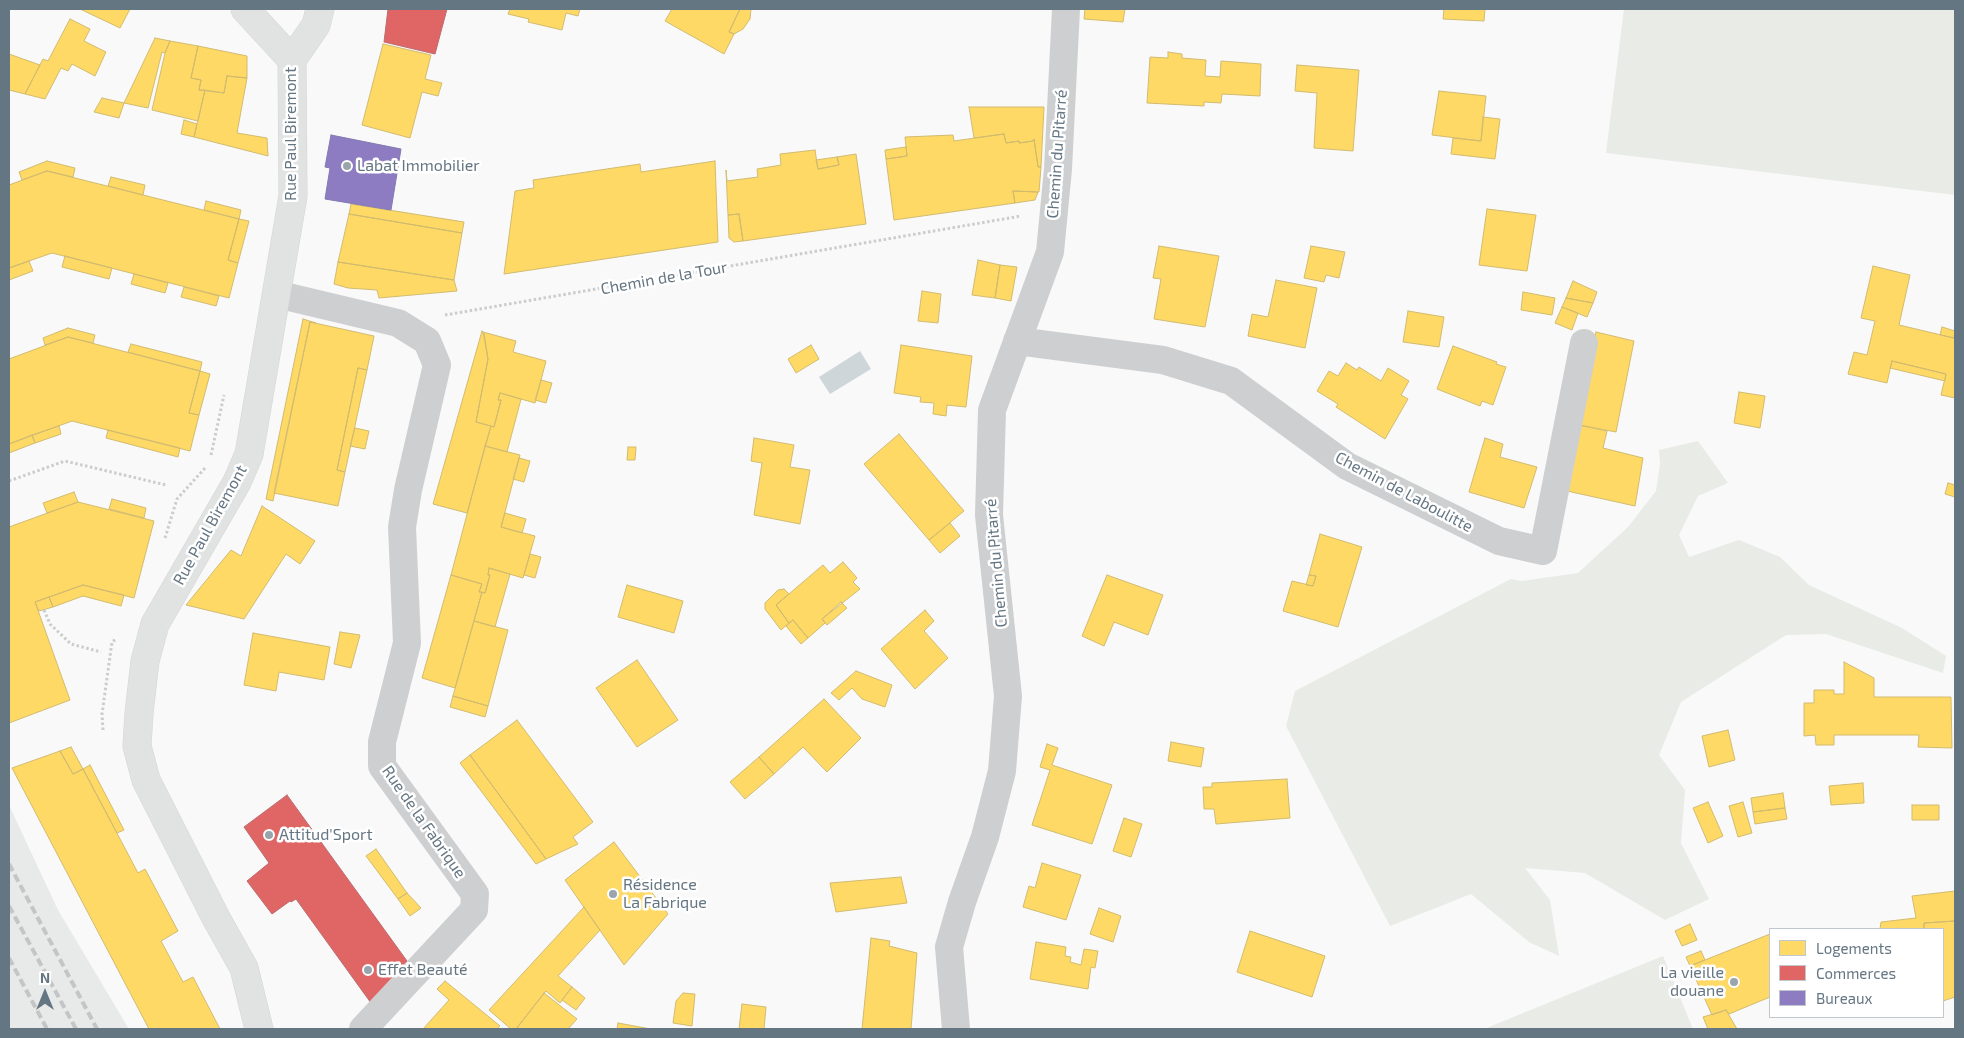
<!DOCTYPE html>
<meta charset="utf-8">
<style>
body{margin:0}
#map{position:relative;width:1964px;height:1038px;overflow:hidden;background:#f9f9f9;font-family:"Exo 2",sans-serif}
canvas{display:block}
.frame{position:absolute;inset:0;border:10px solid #657683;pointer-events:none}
.legend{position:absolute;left:1769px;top:928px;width:175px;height:90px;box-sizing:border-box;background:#fff;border:1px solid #c1c8cd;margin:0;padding:6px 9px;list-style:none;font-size:15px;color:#657683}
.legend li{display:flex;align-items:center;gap:10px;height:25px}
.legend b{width:25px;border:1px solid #c1c8cd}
.north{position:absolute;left:20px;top:968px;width:50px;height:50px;-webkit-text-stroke:4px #fff;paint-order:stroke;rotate:0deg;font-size:14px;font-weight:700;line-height:20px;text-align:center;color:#657683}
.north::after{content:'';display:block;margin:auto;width:18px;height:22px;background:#657683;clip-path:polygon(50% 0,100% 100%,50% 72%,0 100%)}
</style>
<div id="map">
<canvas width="1964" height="1038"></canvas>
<div class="frame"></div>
<ul class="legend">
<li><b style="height:14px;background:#ffd966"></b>Logements</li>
<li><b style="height:14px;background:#e06666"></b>Commerces</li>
<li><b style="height:14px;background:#8e7cc3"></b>Bureaux</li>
</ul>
<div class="north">N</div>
</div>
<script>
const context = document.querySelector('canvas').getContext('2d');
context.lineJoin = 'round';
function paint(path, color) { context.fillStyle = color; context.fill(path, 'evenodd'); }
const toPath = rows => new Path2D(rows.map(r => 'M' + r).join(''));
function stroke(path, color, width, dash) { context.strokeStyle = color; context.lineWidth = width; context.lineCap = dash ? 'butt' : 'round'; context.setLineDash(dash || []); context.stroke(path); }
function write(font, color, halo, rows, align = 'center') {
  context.font = font + ' "Exo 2",sans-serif'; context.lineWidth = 5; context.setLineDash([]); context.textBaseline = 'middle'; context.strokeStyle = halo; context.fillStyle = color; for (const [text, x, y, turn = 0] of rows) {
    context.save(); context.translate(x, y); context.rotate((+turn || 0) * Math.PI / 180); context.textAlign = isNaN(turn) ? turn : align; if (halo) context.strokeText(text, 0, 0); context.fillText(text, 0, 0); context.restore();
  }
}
const built = toPath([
 [9,805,58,910,129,1029,9,1029]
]);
const green = toPath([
 [1624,9,1955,9,1955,195,1606,153],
 [1698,441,1728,483,1698,496,1679,535,1689,557,1739,540,1780,557,1809,585,1902,628,1946,656,1943,673,1826,634,1786,635,1681,702,1659,755,1685,790,1681,843,1709,899,1665,920,1585,873,1525,868,1550,900,1559,956,1529,942,1471,894,1390,926,1286,726,1295,691,1511,579,1522,581,1578,573,1628,527,1656,491,1660,464,1659,450],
 [1663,956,1693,1029,1484,1029]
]);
const water = toPath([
 [860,351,871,369,830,394,819,377]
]);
const homes = toPath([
 [80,9,130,9,120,28,80,9],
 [510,9,580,9,578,16,566,13,562,30,528,22,529,19,508,14,510,9],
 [672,9,740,9,729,32,734,34,724,54,665,21,672,9],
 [740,9,751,9,750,19,743,29,734,34,729,32,740,9],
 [1085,9,1125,9,1123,22,1084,19,1085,9],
 [1444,9,1485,9,1484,21,1443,19,1444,9],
 [70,19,90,29,84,41,106,52,95,76,72,64,68,71,61,68,45,99,25,94,43,59,48,61,70,19],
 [155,38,170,41,165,53,162,52,148,108,124,103,155,38],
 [170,41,198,46,191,78,201,80,199,90,205,90,198,121,152,110,165,53,170,41],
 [383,44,431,55,425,79,442,83,438,96,422,92,410,138,362,125,383,44],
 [198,46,247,56,247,78,227,76,224,93,199,90,201,80,191,78,198,46],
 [1168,52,1182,54,1182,58,1206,60,1205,76,1220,77,1221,61,1261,64,1260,96,1222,94,1221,103,1204,102,1204,106,1147,103,1150,57,1168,58,1168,52],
 [9,54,40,65,25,94,9,90,9,54],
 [1297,65,1359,70,1353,151,1314,148,1317,93,1295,91,1297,65],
 [227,76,247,78,237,133,267,138,268,156,194,137,205,90,224,93,227,76],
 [1439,91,1486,96,1481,141,1432,135,1439,91],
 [102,98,124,103,119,118,94,112,102,98],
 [969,107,1044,107,1041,167,1038,167,1034,139,1033,141,1019,143,1019,141,1006,143,1004,134,974,138,969,107],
 [1483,117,1500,119,1495,159,1451,154,1453,138,1481,141,1483,117],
 [184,120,197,124,194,137,181,134,184,120],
 [1004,134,1006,143,1019,141,1019,143,1033,141,1034,139,1038,167,1041,167,1039,192,1013,191,1015,203,894,220,886,159,907,156,905,137,953,135,954,141,1004,134],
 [906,147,907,156,886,159,885,150,906,147],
 [815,150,818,169,839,165,837,157,856,154,866,224,743,241,739,214,728,215,726,170,727,181,758,177,757,169,781,165,780,154,815,150],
 [837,157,839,165,818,169,816,160,837,157],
 [47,161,75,168,73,177,47,171,22,180,19,172,47,161],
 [715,161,718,242,504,274,515,191,534,188,533,180,640,164,641,172,715,161],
 [47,171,239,219,228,260,238,263,229,298,52,253,9,268,9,185,47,171],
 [111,177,145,185,143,195,108,186,111,177],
 [1013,191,1038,192,1035,200,1015,203,1013,191],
 [206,201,241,210,239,219,204,210,206,201],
 [351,204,464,222,462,233,349,214,351,204],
 [1487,209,1536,215,1527,271,1479,265,1487,209],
 [349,214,462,233,454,280,338,262,349,214],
 [739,214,743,241,734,242,729,238,728,215,739,214],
 [239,219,249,221,238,263,228,260,239,219],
 [1159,246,1219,256,1205,327,1154,319,1161,279,1153,278,1159,246],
 [1311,246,1345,252,1339,278,1326,275,1324,282,1304,278,1311,246],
 [65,256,112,268,109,279,62,267,65,256],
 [978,260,1000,265,995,298,972,295,978,260],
 [29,261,33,271,9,280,9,268,29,261],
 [338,262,454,280,457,291,379,298,377,290,348,288,334,284,338,262],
 [1000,265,1017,267,1011,301,995,298,1000,265],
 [1873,266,1910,275,1899,325,1954,338,1955,333,1955,398,1941,395,1946,374,1892,361,1887,383,1848,374,1854,352,1867,355,1875,321,1861,318,1873,266],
 [134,274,168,283,165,293,131,284,134,274],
 [1276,280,1317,288,1305,348,1248,336,1252,314,1268,317,1276,280],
 [1573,281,1597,292,1593,303,1566,298,1573,281],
 [184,287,219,296,216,306,181,297,184,287],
 [922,291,941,294,938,323,918,321,922,291],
 [1523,292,1555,298,1552,315,1521,310,1523,292],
 [1566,298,1593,303,1587,317,1562,307,1566,298],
 [1562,307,1578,313,1572,330,1555,323,1562,307],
 [1408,311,1444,317,1439,347,1403,342,1408,311],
 [303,319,316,323,310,322,273,501,266,499,303,319],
 [310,322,374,336,367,370,358,368,337,470,345,472,338,506,274,493,310,322],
 [1942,327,1955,331,1954,338,1940,335,1942,327],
 [68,328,95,335,93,343,68,337,45,345,43,338,68,328],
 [482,331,484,333,488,359,476,422,491,426,467,513,433,504,482,331],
 [483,332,516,341,513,352,546,361,535,403,500,393,498,400,501,400,494,427,476,422,488,359,483,332],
 [1596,332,1634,341,1616,432,1579,425,1596,332],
 [68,337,200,371,189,413,199,415,190,451,72,421,9,444,9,359,68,337],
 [131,344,202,362,200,371,128,352,131,344],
 [811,345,819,359,796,373,788,359,811,345],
 [901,345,972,356,966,407,947,405,946,416,933,414,934,403,920,402,921,397,894,393,901,345],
 [1453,346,1497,362,1496,364,1506,367,1493,405,1482,401,1480,406,1437,389,1453,346],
 [1892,361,1946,374,1945,381,1890,368,1892,361],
 [1346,363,1357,370,1359,367,1381,381,1388,368,1409,381,1401,395,1408,399,1385,439,1336,407,1338,404,1317,391,1329,371,1338,376,1346,363],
 [358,368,367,370,345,472,337,470,358,368],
 [200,371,210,374,199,415,189,413,200,371],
 [541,380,552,383,546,403,535,400,541,380],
 [1739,392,1765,396,1760,428,1734,423,1739,392],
 [500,393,521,399,507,452,485,446,491,426,494,427,501,400,498,400,500,393],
 [1579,425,1607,431,1603,448,1643,458,1635,506,1567,491,1579,425],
 [59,426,61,434,35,443,32,435,59,426],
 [355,428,369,431,365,449,350,446,355,428],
 [108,430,180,448,178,457,106,438,108,430],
 [899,434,964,511,929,540,864,464,899,434],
 [32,435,35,443,9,453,9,444,32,435],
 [754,438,794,445,790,467,810,470,800,524,754,515,762,463,751,461,754,438],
 [1485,438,1503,444,1500,457,1537,467,1524,508,1469,492,1485,438],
 [485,446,520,455,501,527,535,536,523,578,489,568,488,575,490,575,485,593,479,592,482,584,451,575,485,446],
 [628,447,636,447,635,460,627,460,628,447],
 [519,458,530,461,524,482,513,479,519,458],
 [1948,483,1955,485,1955,497,1945,494,1948,483],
 [74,492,78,502,47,513,43,503,74,492],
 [112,499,146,508,144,518,109,509,112,499],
 [78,502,154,521,134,598,83,585,35,602,70,700,9,723,9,527,78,502],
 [262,506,315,541,300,564,286,554,244,619,186,605,231,550,241,556,262,506],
 [505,513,526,519,522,533,501,527,505,513],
 [950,523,960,536,940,553,929,540,950,523],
 [1320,534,1362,547,1338,627,1283,611,1292,581,1313,586,1316,576,1309,575,1320,534],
 [530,554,541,557,535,578,524,575,530,554],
 [843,562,857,578,853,582,860,589,822,619,825,623,808,638,793,620,789,623,776,605,823,565,830,573,843,562],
 [489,568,510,574,495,627,474,621,482,592,485,593,490,575,488,575,489,568],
 [451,575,482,584,479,592,482,592,455,688,422,678,451,575],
 [1107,575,1163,595,1148,635,1114,622,1104,646,1082,636,1107,575],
 [1309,575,1316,576,1313,586,1306,585,1309,575],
 [83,585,124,595,121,606,83,596,53,607,49,597,83,585],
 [627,585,683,601,674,633,618,617,627,585],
 [784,589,789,594,776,605,789,623,781,630,765,609,765,603,778,590,784,589],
 [49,597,53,607,39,611,35,602,49,597],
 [841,602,847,608,827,625,822,619,841,602],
 [925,610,934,621,924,631,948,658,915,689,881,649,925,610],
 [793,620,808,638,801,644,786,626,793,620],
 [474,621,508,630,488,706,453,696,474,621],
 [340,632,360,635,351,668,334,664,340,632],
 [253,633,330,647,324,680,279,672,276,691,244,685,253,633],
 [637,660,678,720,637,747,596,688,637,660],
 [1844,662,1874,678,1874,697,1951,697,1952,748,1918,747,1919,735,1834,735,1834,745,1816,745,1815,735,1804,736,1804,703,1814,703,1814,690,1834,690,1834,694,1844,694,1844,662],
 [856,671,892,685,885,707,862,699,852,688,839,700,831,693,856,671],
 [453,696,488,706,485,717,450,707,453,696],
 [824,699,861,738,827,772,803,747,774,774,759,757,824,699],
 [517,720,593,822,573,837,578,844,546,859,470,755,517,720],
 [1728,730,1735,760,1709,767,1702,736,1728,730],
 [1171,742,1204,748,1201,767,1168,761,1171,742],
 [1047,744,1058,748,1052,765,1112,785,1092,844,1032,825,1050,770,1040,767,1047,744],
 [71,747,83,769,73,774,60,751,71,747],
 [60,751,73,774,83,769,138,873,145,869,178,931,161,941,183,982,193,977,220,1029,149,1029,12,768,60,751],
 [470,755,546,859,536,864,460,763,470,755],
 [759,757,774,774,745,799,730,782,759,757],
 [90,765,124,830,117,833,83,769,90,765],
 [1287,779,1290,818,1216,824,1214,809,1204,809,1203,787,1212,787,1212,783,1287,779],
 [1863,783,1864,803,1831,805,1829,786,1863,783],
 [1783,793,1785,808,1753,812,1751,798,1783,793],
 [1708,802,1723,836,1708,843,1693,808,1708,802],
 [1743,802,1752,833,1738,837,1729,806,1743,802],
 [1912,805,1939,805,1939,820,1912,820,1912,805],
 [1785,808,1787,819,1755,824,1753,812,1785,808],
 [1124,818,1142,824,1131,857,1113,851,1124,818],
 [614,842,668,914,624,965,565,880,614,842],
 [376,849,407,893,398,899,366,856,376,849],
 [1042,863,1081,875,1066,920,1023,907,1029,886,1035,888,1042,863],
 [901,877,907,903,836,912,830,883,901,877],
 [1955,891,1955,921,1924,923,1924,929,1880,929,1881,922,1916,918,1912,896,1955,891],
 [407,893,421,908,410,916,398,899,407,893],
 [584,907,600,930,558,976,572,987,560,1003,546,991,516,1029,511,1029,489,1010,584,907],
 [1099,908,1121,916,1113,942,1090,934,1099,908],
 [1955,921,1955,997,1943,1001,1943,929,1924,929,1924,923,1955,921],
 [1690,924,1697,940,1682,946,1675,931,1690,924],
 [1250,931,1325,956,1312,997,1237,972,1250,931],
 [1770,934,1770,997,1729,1014,1726,1010,1712,1015,1690,966,1770,934],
 [871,938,890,941,889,946,917,953,911,1029,862,1029,871,938],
 [1036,942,1066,947,1065,956,1071,957,1070,962,1081,965,1084,949,1098,951,1095,968,1091,967,1088,989,1030,979,1036,942],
 [1701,951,1705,960,1690,966,1686,957,1701,951],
 [445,981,500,1026,497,1029,423,1029,449,1000,437,989,445,981],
 [572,987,585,998,576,1010,562,1000,572,987],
 [544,993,577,1019,568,1029,516,1029,544,993],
 [683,993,695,994,692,1026,673,1023,676,1001,683,993],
 [742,1004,766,1007,764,1029,739,1029,742,1004],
 [1726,1010,1737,1029,1708,1029,1703,1017,1726,1010],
 [618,1023,651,1029,617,1029,618,1023]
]);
const shops = toPath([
 [388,9,447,9,435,54,384,42,388,9],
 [287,795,407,961,371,1003,296,899,291,902,290,901,272,914,247,881,269,863,244,827,287,795]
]);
const offices = toPath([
 [331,135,401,149,391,210,325,199,330,168,325,167,331,135]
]);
const path = toPath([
 [445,315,1021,216],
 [211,455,224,395],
 [9,481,65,461,166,485],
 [165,538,177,499,206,467],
 [44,610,50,624,71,644,101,652],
 [103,730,102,714,112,642,116,639]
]);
const street = toPath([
 [276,294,398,323,427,341,437,365,408,490,402,527,407,643,382,742,382,766,475,894,474,910,363,1029],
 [1017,341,1163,360,1231,381,1347,466,1499,541,1543,551,1584,343],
 [956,1029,949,947,962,902,985,837,1002,771,1008,696,989,515,992,410,1050,252,1058,169,1066,9]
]);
const secondary = toPath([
 [245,9,292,60,293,196,249,454,237,482,155,624,145,661,139,713,137,746,146,780,216,918,244,968,259,1029],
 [292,60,316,25,320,9]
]);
const rail = toPath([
 [9,864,97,1029],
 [9,906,76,1029],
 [9,958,47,1029]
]);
const markers = [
 [347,166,5,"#99a4ac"],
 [269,835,5,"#99a4ac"],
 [613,894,5,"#99a4ac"],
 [368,970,5,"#99a4ac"],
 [1734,982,5,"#99a4ac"]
];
const streetNames = [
 ["Rue Paul Biremont",291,134,-90],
 ["Chemin du Pitarré",1057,154,-86],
 ["Chemin de la Tour",664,278,-10],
 ["Chemin de Laboulitte",1404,492,28],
 ["Rue Paul Biremont",210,525,-61],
 ["Chemin du Pitarré",996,563,-95],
 ["Rue de la Fabrique",424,822,55]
];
const poiNames = [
 ["Labat Immobilier",357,166],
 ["Attitud'Sport",279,835],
 ["Résidence",623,885],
 ["La Fabrique",623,903],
 ["Effet Beauté",378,970],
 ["La vieille",1724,973,"right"],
 ["douane",1724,991,"right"]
];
paint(built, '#e8e9e9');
paint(green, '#e8ebe6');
paint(water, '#ced6d9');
paint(homes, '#ffd966');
stroke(homes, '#d1bb6f', 1);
paint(shops, '#e06666');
stroke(shops, '#bb6b6f', 1);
paint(offices, '#8e7cc3');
stroke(offices, '#827ab0', 1);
stroke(secondary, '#d5d6d7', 29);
stroke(path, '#cbcccd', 3, [2.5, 2.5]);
stroke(street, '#cecfd0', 28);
stroke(secondary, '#e1e2e2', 28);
stroke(rail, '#c3c5c6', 4, [8, 4]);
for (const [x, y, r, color] of markers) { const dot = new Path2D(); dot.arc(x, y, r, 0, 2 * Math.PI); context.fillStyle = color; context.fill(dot); stroke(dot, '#fff', 2); }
write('16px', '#657683', '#fff', streetNames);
write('16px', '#657683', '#fff', poiNames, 'left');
</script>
